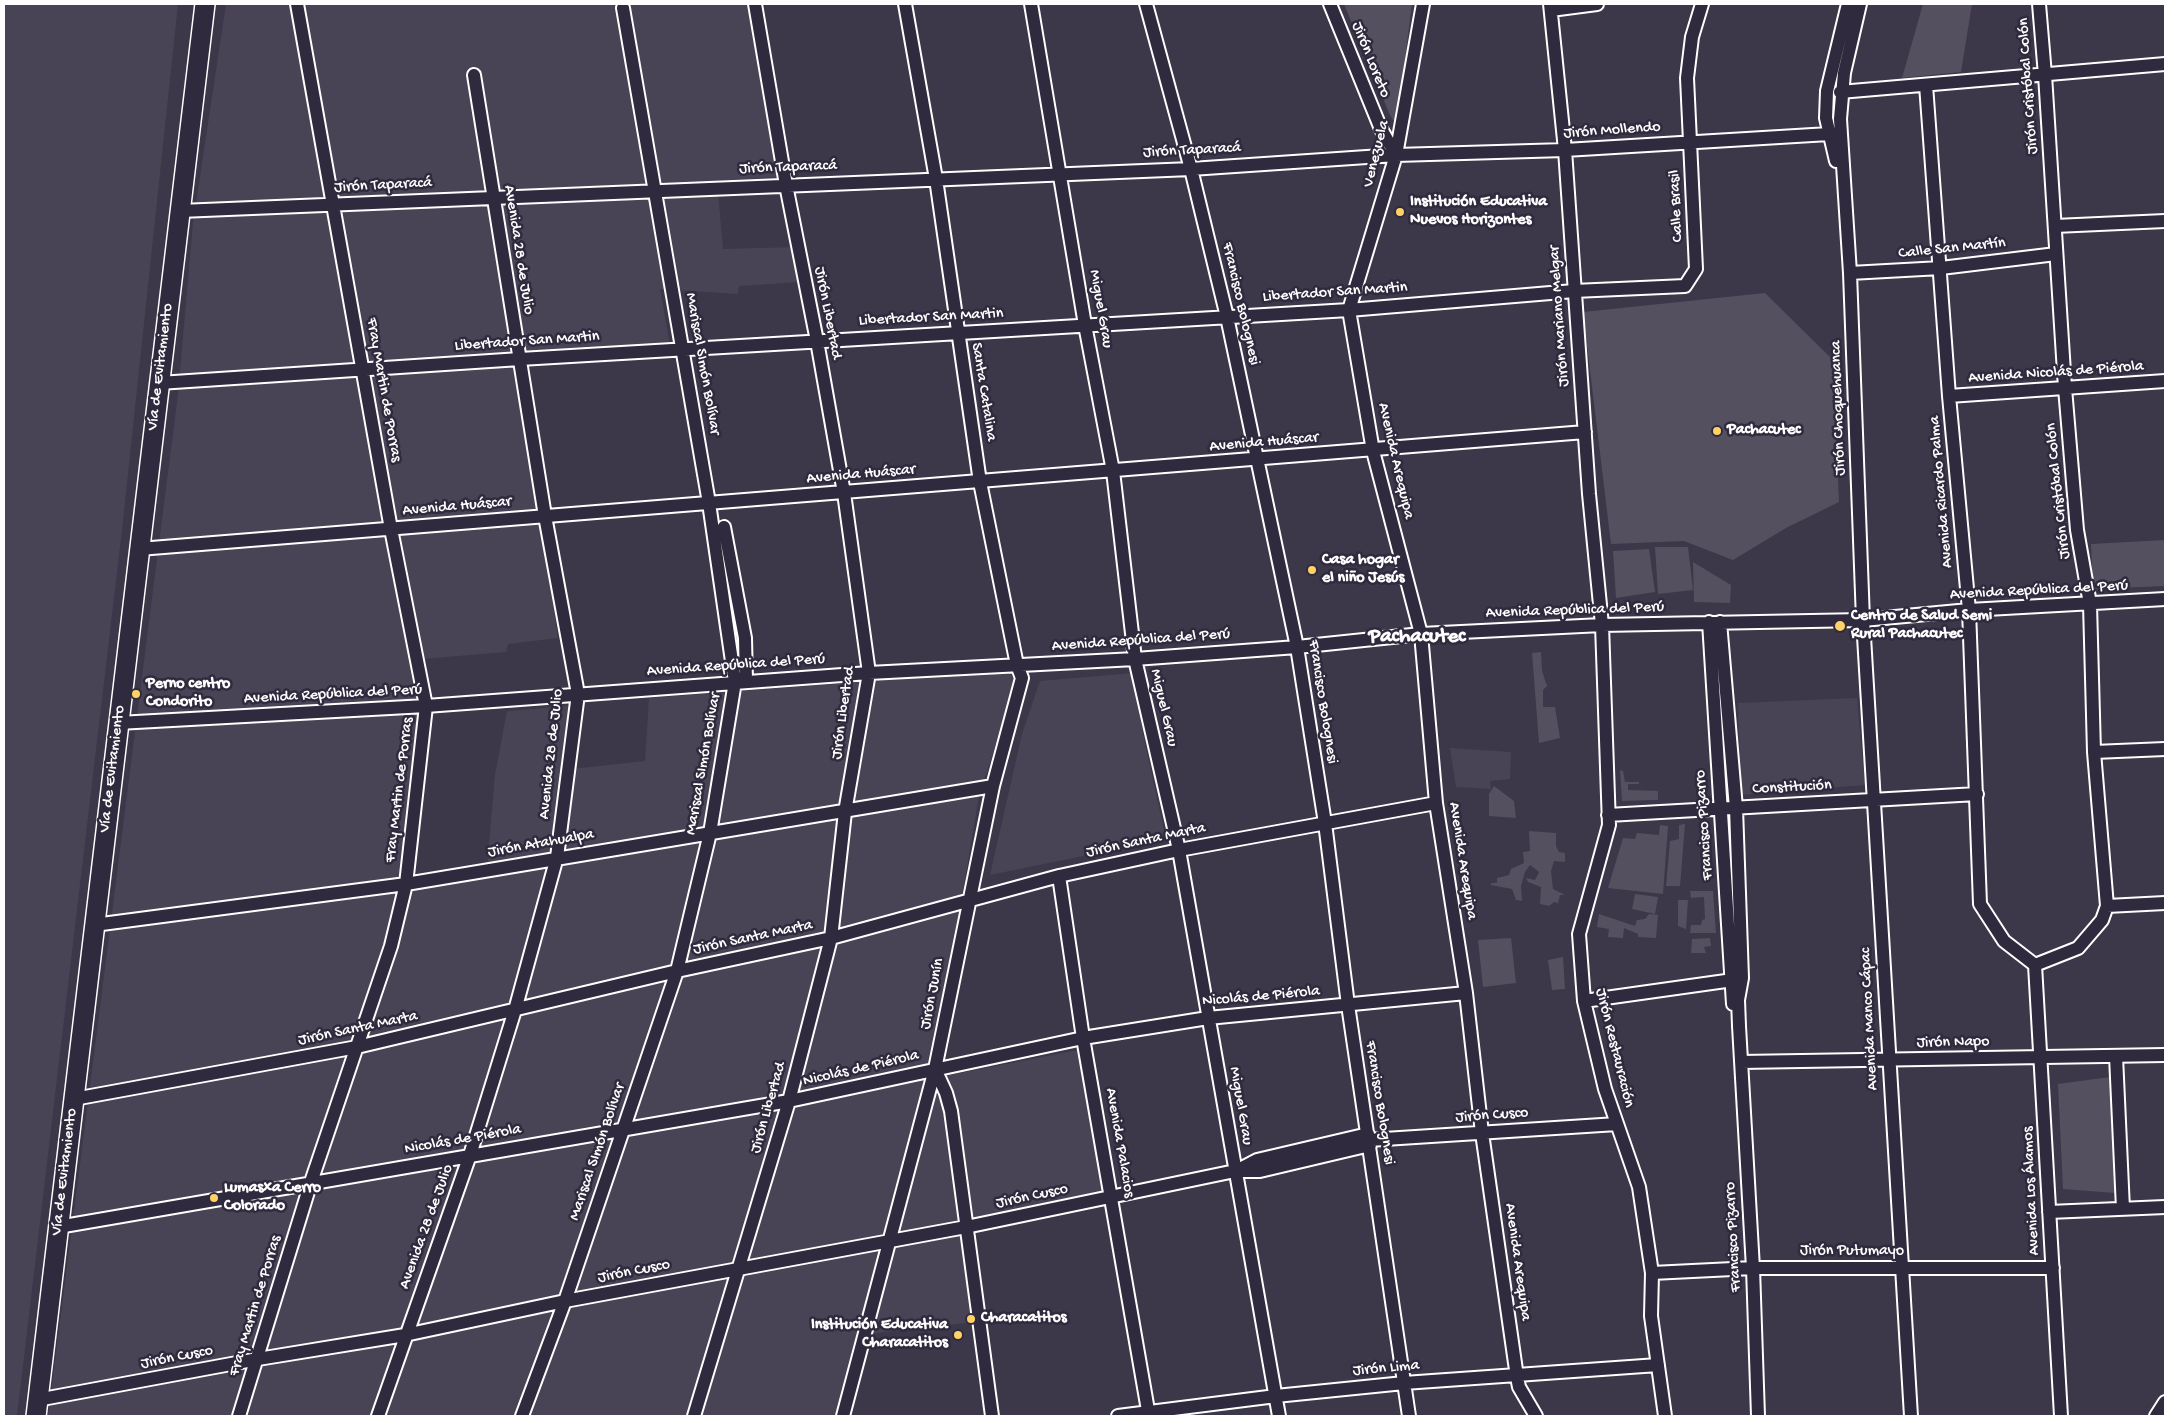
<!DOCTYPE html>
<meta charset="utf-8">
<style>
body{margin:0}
#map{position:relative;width:2169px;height:1420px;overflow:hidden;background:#3c3749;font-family:"Gochi Hand",sans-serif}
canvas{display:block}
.frame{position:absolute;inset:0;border:5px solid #fff;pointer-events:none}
</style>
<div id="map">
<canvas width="2169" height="1420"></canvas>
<div class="frame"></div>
</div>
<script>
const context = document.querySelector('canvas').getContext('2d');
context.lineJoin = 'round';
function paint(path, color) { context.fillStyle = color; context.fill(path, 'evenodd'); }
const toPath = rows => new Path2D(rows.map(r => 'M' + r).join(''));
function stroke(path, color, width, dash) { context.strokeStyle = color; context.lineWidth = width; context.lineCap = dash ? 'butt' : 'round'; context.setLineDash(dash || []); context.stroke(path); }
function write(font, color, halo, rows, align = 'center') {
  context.font = font + ' "Gochi Hand",sans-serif'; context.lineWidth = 5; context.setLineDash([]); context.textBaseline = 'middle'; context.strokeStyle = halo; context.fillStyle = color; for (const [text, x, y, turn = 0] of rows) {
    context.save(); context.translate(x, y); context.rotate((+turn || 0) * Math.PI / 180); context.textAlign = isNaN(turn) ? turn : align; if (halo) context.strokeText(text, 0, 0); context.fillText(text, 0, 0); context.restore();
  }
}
const built = toPath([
 [4,4,178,4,122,530,17,1416,4,1416],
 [226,4,751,4,778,177,717,181,723,249,795,247,801,282,739,286,738,294,660,289,670,345,515,356,558,638,508,644,506,652,422,659,422,713,409,879,487,867,495,775,507,711,579,705,572,769,645,761,649,698,1007,671,1016,681,979,796,958,921,924,1080,1078,1050,1104,1196,963,1233,975,1322,858,1335,836,1416,48,1416,178,394,193,223],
 [1133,673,1143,734,1166,839,990,875,1022,734,1040,681],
 [1857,698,1865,785,1741,795,1738,703],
 [1450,748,1511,752,1510,779,1490,781,1491,789,1456,787]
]);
const green = toPath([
 [1344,4,1412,4,1397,121,1393,120,1389,113],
 [1923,4,1972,4,1961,72,1902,78],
 [1765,293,1833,360,1839,502,1786,528,1733,560,1684,541,1611,544,1583,312],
 [2165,540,2165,586,2093,589,2091,544],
 [1655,547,1688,547,1693,590,1658,594],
 [1649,549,1655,592,1616,598,1613,551],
 [1693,562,1731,585,1730,603,1694,602],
 [1541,652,1542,671,1547,686,1543,690,1543,707,1555,707,1560,738,1539,743,1532,653],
 [1620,770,1623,771,1625,782,1639,782,1639,784,1628,784,1628,790,1658,791,1658,800,1622,801],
 [1494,786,1514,801,1516,818,1489,816,1489,794],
 [1685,824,1680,886,1666,886,1670,841,1679,839,1679,825],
 [1660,825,1668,826,1663,894,1608,888,1623,838,1635,839,1637,833,1659,835],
 [1529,831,1556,833,1556,846,1559,852,1565,853,1565,862,1554,861,1551,871,1553,889,1565,895,1560,895,1558,903,1554,902,1549,906,1540,904,1541,887,1528,882,1526,878,1535,880,1539,872,1530,865,1525,872,1521,886,1522,901,1516,900,1512,889,1491,885,1491,883,1497,883,1497,878,1509,875,1511,869,1524,863,1523,852,1530,851],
 [1690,891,1713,891,1716,933,1690,933,1691,925,1701,925,1702,920,1705,919,1704,897,1691,898],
 [1635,894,1658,897,1655,914,1632,909],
 [1678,900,1688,900,1686,929,1678,926],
 [1599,914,1635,926,1637,920,1645,919,1649,914,1658,915,1656,938,1638,937,1638,934,1624,928,1623,938,1608,937,1609,929,1597,927],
 [1511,938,1516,983,1483,987,1478,940],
 [1710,938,1711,946,1704,947,1706,953,1691,953,1692,939],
 [1563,957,1565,989,1552,990,1548,960],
 [2110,1077,2115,1193,2063,1189,2058,1084]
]);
const minor = toPath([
 [1031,4,1085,325,1113,471,1135,659,1179,850,1279,1416],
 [1146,4,1191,169,1227,317,1297,647,1325,823,1348,1005,1409,1416],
 [1330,4,1381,129,1396,155],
 [1423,4,1396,155,1349,310,1373,451,1421,634,1436,803,1466,993,1482,1133,1517,1377,1519,1387,1536,1416],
 [1550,4,1565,150,1589,494,1602,625,1609,825,1579,934,1584,1001,1605,1089,1639,1187,1652,1273,1651,1316,1665,1416],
 [1860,4,1844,73,1840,119,1850,273,1863,620,1911,1416],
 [1551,10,1597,4],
 [1926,85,1949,396,1969,610,1980,904,2004,941,2035,965],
 [1840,92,2165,64],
 [1836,161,1826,118,1827,91,1848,4],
 [180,211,1191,169,1396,155,1565,150,1829,134],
 [2055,226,2165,221],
 [1850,273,1941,268,2056,254],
 [159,383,520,359,1349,310,1574,291,1685,286,1696,269,1687,78,1692,37,1702,4],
 [1949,396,2165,381],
 [724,527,745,638,746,681],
 [139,549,1585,432],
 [1709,622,1733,1004],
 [1720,622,1736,808,1742,978,1738,1000,1739,1026,1753,1268,1758,1416],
 [118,723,426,706,869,673,1135,659,1297,647,1421,634,1602,625,1863,620,1969,610,2165,599],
 [2094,752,2165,749],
 [1608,815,1977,794],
 [1059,876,1083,1038,1149,1416],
 [2107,906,2165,903],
 [94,925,406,884,993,786],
 [2035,965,2078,948,2102,920,2107,906,2094,752,2090,604,2077,530,2065,388,2045,75,2039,4],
 [2035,965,2061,1416],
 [1584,1001,1740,979],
 [2116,1056,2123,1209],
 [1741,1062,2165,1055],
 [935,1069,946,1093,951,1111,992,1416],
 [74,1099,357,1047,677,971,831,938,1059,876,1179,850,1436,803],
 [1369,1140,1617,1124],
 [1238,1170,1257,1160,1368,1134],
 [2049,1212,2165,1207],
 [58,1227,789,1101,1083,1038,1208,1018,1466,993],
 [1652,1273,1753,1268,2053,1268],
 [37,1400,258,1359,405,1335,565,1301,966,1227,1235,1171,1260,1171,1370,1145],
 [239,1416,311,1182,391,946,406,884,426,706,391,529,297,4],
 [378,1416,470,1155,515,1010,557,857,578,694,545,516,474,75],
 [522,1416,565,1301,677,971,710,833,735,682,709,503,623,8],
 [694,1416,789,1101,831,938,845,812,869,673,844,493,817,341,786,185,755,4],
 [843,1416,935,1069,993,786,1022,678,1017,665,980,482,936,179,905,4],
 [1118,1416,1276,1396,1404,1383,1658,1365],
 [2156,1416,2165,1402]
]);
const highway = toPath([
 [36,1416,205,4]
]);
const markers = [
 [1400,212,5,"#ffd166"],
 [1717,431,5,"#ffd166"],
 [1312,570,5,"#ffd166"],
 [1840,626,6,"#ffd166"],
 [136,694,5,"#ffd166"],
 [214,1198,5,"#ffd166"],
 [971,1319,5,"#ffd166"],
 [958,1335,5,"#ffd166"]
];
const streetNames = [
 ["Jirón Loreto",1370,60,68],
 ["Jirón Cristóbal Colón",2029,86,-94],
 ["Jirón Mollendo",1612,131,-4],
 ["Jirón Taparacá",1192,151,-3],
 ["Venezuela",1377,154,-76],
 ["Jirón Taparacá",788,168,-2],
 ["Jirón Taparacá",383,186,-3],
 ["Calle Brasil",1677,206,-93],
 ["Calle San Martín",1952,249,-6],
 ["Avenida 28 de Julio",518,250,81],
 ["Libertador San Martin",1335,293,-4],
 ["Francisco Bolognesi",1240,304,77],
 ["Miguel Grau",1100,309,80],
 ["Jirón Libertad",827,313,79],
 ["Jirón Mariano Melgar",1560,316,-94],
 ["Libertador San Martin",931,318,-3],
 ["Libertador San Martin",527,342,-4],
 ["Mariscal SImón Bolívar",702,364,80],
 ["Vía de Evitamiento",161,367,-83],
 ["Avenida Nicolás de Piérola",2056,373,-4],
 ["Fray Martin de Porras",383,390,80],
 ["Santa Catalina",983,392,81],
 ["Jirón Choquehuanca",1839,408,-92],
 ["Avenida Huáscar",1264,443,-5],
 ["Avenida Arequipa",1395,461,77],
 ["Avenida Huáscar",861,475,-5],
 ["Jirón Cristóbal Colón",2059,491,-96],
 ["Avenida Ricardo Palma",1942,492,-95],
 ["Avenida Huáscar",457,507,-5],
 ["Avenida República del Perú",2039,591,-3],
 ["Avenida República del Perú",1575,611,-2],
 ["Avenida República del Perú",1141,641,-4],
 ["Avenida República del Perú",736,666,-4],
 ["Avenida República del Perú",333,695,-3],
 ["Francisco Bolognesi",1322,702,81],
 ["Miguel Grau",1163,708,77],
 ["Jirón Libertad",844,713,-82],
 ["Avenida 28 de Julio",552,754,-84],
 ["Mariscal SImón Bolívar",704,764,-80],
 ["Vía de Evitamiento",113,769,-83],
 ["Constitución",1792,788,-3],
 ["Fray Martin de Porras",400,790,-83],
 ["Francisco Pizarro",1705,825,-94],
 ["Jirón Santa Marta",1146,841,-12],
 ["Jirón Atahualpa",541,844,-10],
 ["Avenida Arequipa",1462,861,81],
 ["Jirón Santa Marta",753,938,-12],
 ["Jirón Junín",933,994,-79],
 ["Nicolás de Piérola",1261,997,-5],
 ["Avenida Manco Cápac",1870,1019,-93],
 ["Jirón Santa Marta",358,1029,-12],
 ["Jirón Napo",1953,1043,-1],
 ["Jirón Restauración",1614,1048,76],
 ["Nicolás de Piérola",861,1069,-13],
 ["Francisco Bolognesi",1379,1103,81],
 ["Miguel Grau",1240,1106,80],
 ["Jirón Libertad",769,1108,-74],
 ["Jirón Cusco",1492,1116,-4],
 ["Nicolás de Piérola",463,1140,-10],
 ["Avenida Palacios",1119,1143,80],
 ["Mariscal SImón Bolívar",598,1152,-71],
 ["Vía de Evitamiento",65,1172,-83],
 ["Avenida Los Álamos",2032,1191,-93],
 ["Jirón Cusco",1032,1197,-12],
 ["Avenida 28 de Julio",427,1227,-70],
 ["Francisco Pizarro",1734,1237,-93],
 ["Jirón Putumayo",1852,1252],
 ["Avenida Arequipa",1517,1262,82],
 ["Jirón Cusco",634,1272,-11],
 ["Fray Martin de Porras",256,1306,-73],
 ["Jirón Cusco",177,1358,-11],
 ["Jirón Lima",1386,1369,-5]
];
const poiNames = [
 ["Institución Educativa",1410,203],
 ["Nuevos Horizontes",1410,221],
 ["Pachacutec",1727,431],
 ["Casa hogar",1322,561],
 ["el niño Jesús",1322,579],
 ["Centro de Salud Semi",1851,617],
 ["Rural Pachacutec",1851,635],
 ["Perno centro",146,685],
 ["Condorito",146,703],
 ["Lumasxa Cerro",224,1189],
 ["Colorado",224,1207],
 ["Characatitos",981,1319],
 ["Institución Educativa",948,1326,"right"],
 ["Characatitos",948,1344,"right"]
];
const districtNames = [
 ["Pachacutec",1417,638]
];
paint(built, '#494455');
paint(green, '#555060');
stroke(minor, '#fff', 16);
stroke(highway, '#fff', 22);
stroke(minor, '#2f2a3d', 12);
stroke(highway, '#2f2a3d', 19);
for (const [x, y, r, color] of markers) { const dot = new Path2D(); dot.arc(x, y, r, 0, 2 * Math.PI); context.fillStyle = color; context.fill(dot); stroke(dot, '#2f2a3d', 2); }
write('16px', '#fff', '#2f2a3d', streetNames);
write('bold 16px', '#fff', '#2f2a3d', poiNames, 'left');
write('bold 21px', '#fff', '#2f2a3d', districtNames);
</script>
